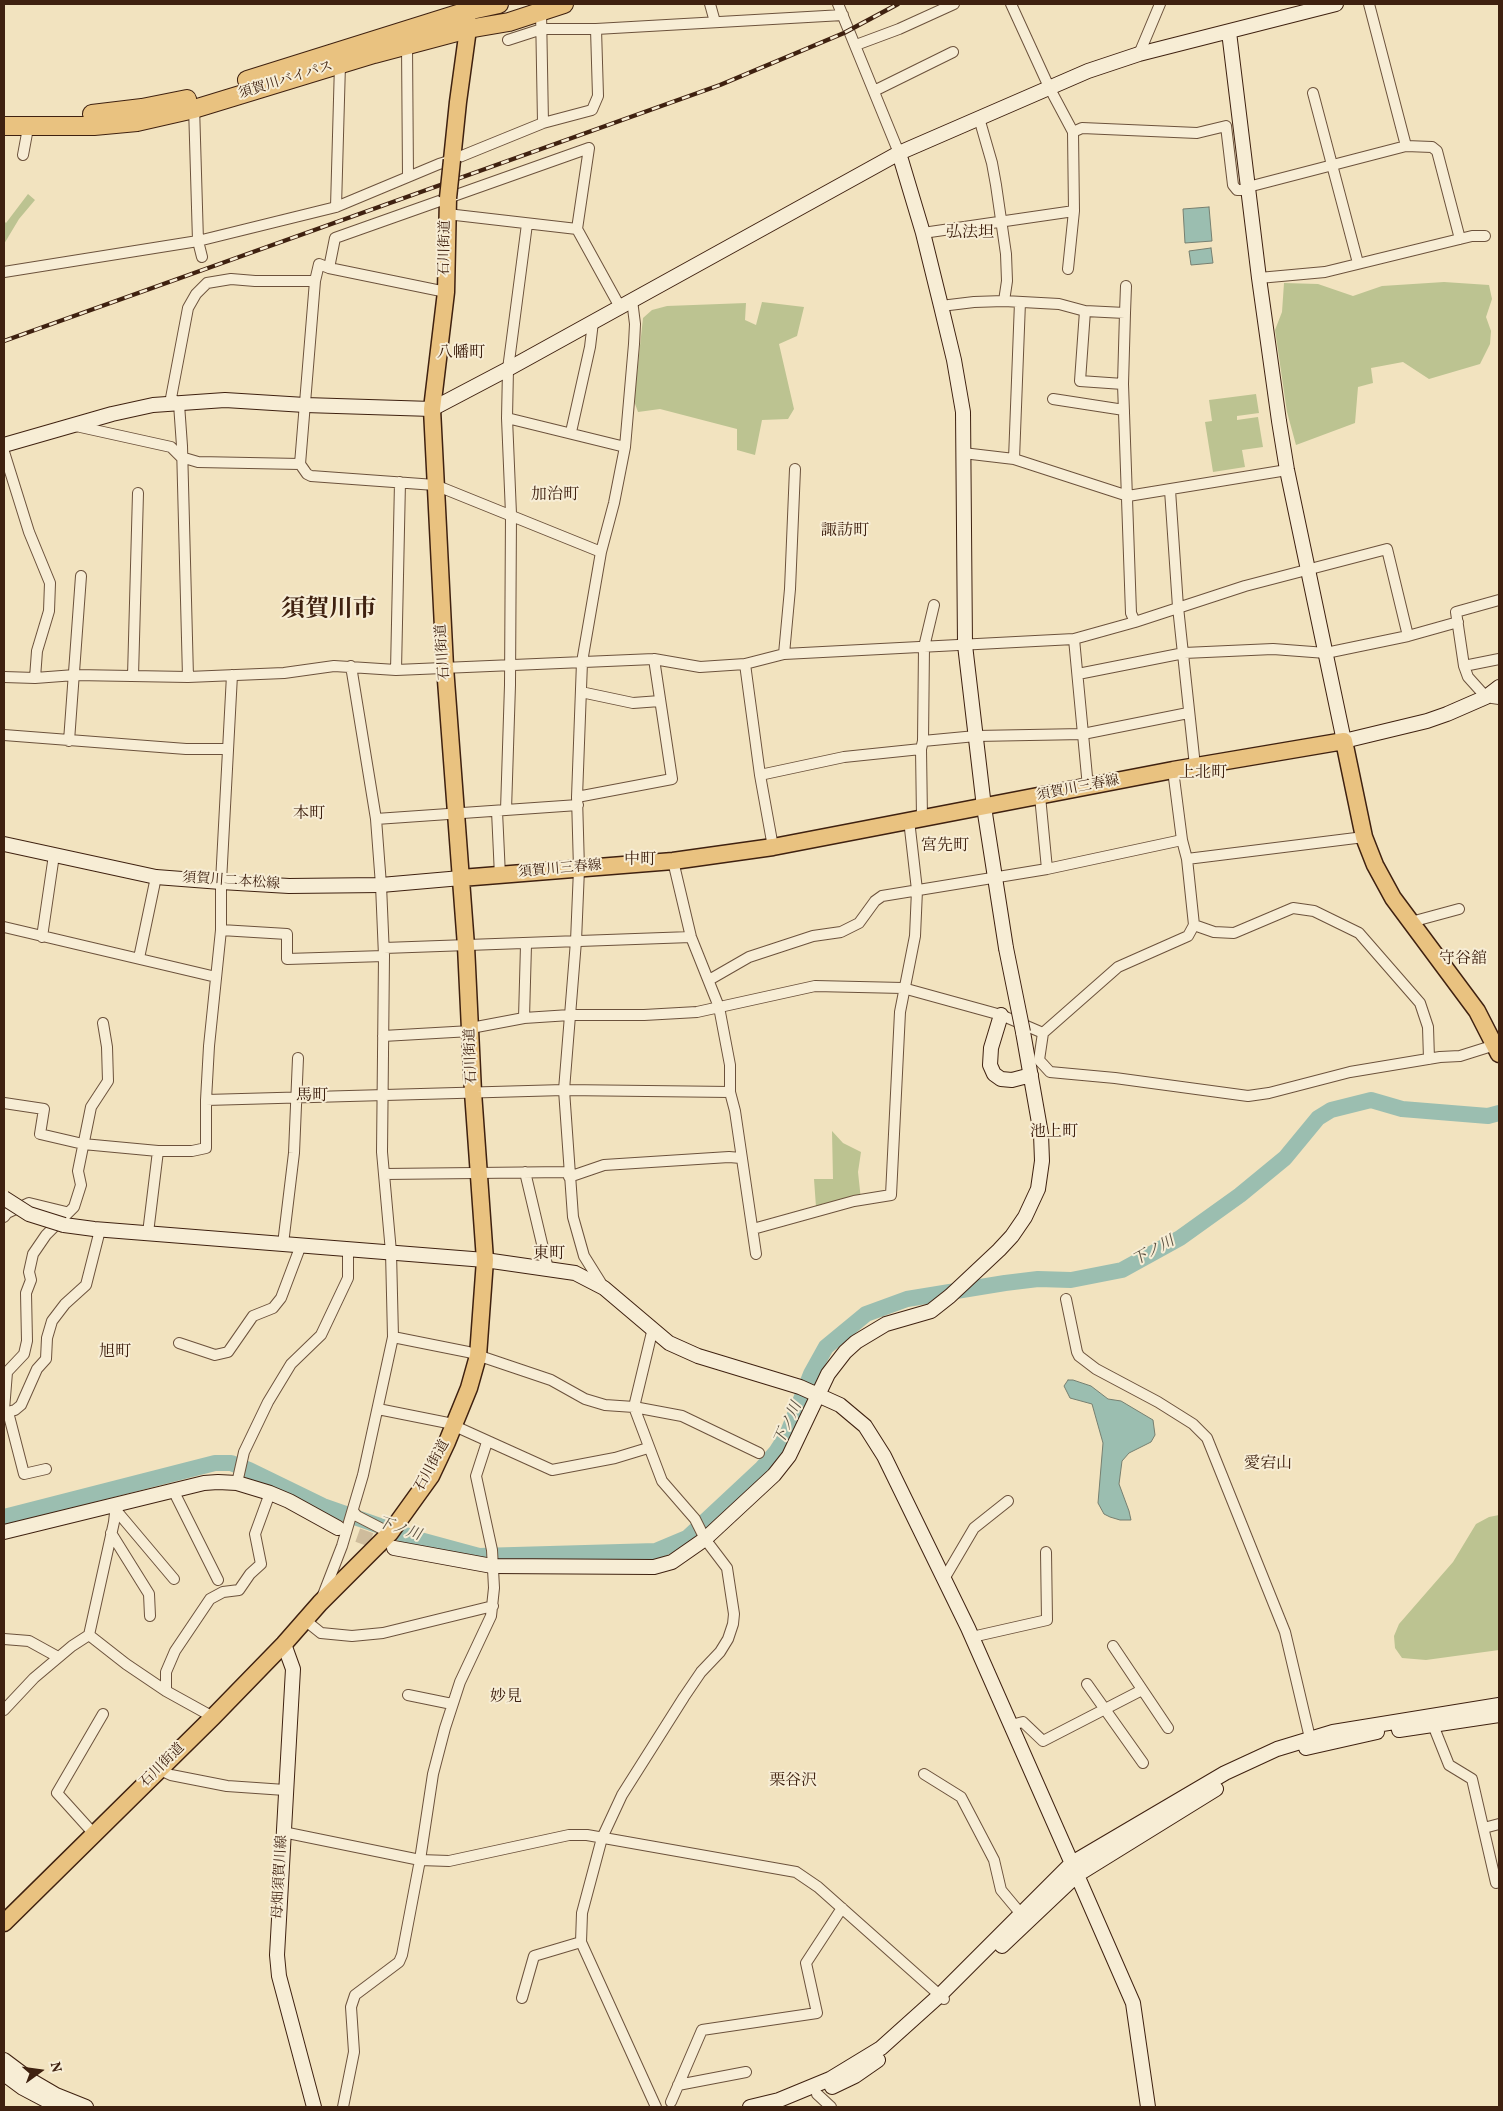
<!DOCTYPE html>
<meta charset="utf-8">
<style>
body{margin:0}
#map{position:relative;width:1503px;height:2111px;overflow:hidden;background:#f2e3bf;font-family:Vollkorn,serif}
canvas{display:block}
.frame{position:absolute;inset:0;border:5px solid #3f2110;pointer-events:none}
.north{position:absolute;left:15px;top:2046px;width:50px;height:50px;-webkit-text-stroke:4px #f7edd5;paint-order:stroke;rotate:76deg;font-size:14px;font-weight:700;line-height:20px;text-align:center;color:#3f2110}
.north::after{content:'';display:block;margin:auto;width:18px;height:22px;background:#3f2110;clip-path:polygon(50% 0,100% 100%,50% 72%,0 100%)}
</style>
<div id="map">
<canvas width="1503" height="2111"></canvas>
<div class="frame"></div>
<div class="north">N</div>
</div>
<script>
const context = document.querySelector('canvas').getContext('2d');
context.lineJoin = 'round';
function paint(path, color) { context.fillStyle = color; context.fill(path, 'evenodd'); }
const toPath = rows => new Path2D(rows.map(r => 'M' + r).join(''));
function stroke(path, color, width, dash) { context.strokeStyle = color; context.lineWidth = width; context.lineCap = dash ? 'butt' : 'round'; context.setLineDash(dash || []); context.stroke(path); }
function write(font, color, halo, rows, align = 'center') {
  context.font = font + ' Vollkorn,"Noto Serif JP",serif'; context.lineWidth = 4; context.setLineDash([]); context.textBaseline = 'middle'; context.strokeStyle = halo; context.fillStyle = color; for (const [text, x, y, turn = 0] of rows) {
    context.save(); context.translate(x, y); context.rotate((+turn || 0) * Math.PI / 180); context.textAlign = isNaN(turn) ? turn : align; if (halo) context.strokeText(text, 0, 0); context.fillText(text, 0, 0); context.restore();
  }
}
const green = toPath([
 [28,194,35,200,19,219,4,244,4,221,6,223],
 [1444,282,1489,285,1492,299,1486,317,1491,331,1490,344,1480,364,1429,379,1403,362,1371,368,1373,383,1358,387,1355,423,1296,445,1287,412,1275,330,1282,312,1284,283,1318,284,1353,296,1382,286],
 [762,302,804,307,797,336,779,344,794,409,788,419,762,420,755,455,737,450,737,429,660,409,638,412,634,401,643,318,652,310,667,306,746,303,745,320,756,325],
 [1256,394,1259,413,1237,416,1237,420,1258,417,1263,447,1242,450,1245,467,1213,472,1205,422,1212,421,1209,400],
 [832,1131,843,1143,861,1152,858,1172,861,1200,816,1207,814,1179,833,1179],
 [1499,1515,1499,1650,1426,1660,1402,1658,1395,1648,1394,1636,1399,1624,1453,1562,1476,1524,1489,1517]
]);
const water = toPath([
 [1209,207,1212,241,1185,243,1183,209,1209,207],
 [1211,248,1213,263,1191,265,1189,251,1211,248],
 [1068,1380,1073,1380,1091,1386,1108,1399,1121,1401,1153,1420,1155,1435,1151,1442,1129,1453,1122,1461,1119,1484,1129,1511,1131,1520,1120,1520,1110,1517,1104,1514,1098,1503,1103,1443,1092,1404,1070,1398,1064,1386,1068,1380]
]);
const river = toPath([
 [4,1517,215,1463,231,1463,249,1470,323,1506,420,1540,479,1556,656,1551,687,1538,762,1468,776,1452,787,1435,811,1374,826,1347,866,1314,907,1299,1005,1283,1038,1279,1071,1280,1122,1270,1180,1238,1240,1195,1285,1158,1318,1118,1331,1110,1371,1100,1402,1109,1488,1116,1499,1113]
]);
const secondaryTunnel = toPath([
 [338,1528,388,1546]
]);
const street = toPath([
 [710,4,715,22],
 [838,4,899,153],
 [1011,4,1049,87,1073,132,1074,211,1068,269],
 [1369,4,1406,146],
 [541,11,543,123],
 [508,40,542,29,596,29,843,15],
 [407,45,408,177],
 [856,45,899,29,954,4],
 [1139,54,1160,4],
 [874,91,953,52],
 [1313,93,1358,263],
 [194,106,198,241,202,257],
 [979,118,992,163,996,185,1006,254,1007,281,1004,301],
 [1073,132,1082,128,1197,133,1226,126,1233,185,1237,190,1249,190],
 [23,155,28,128],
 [1248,187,1406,146,1432,147,1437,151,1460,239],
 [336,207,340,64],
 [447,214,577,229,620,307],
 [577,229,589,148,335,238,329,268,319,264,315,281,300,464,307,474,311,476,435,485,601,552],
 [923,233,1074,211],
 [329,268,446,292],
 [4,272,198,241,336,207,439,164,452,160,543,123,592,110,598,96,596,29],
 [1259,278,1325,272,1472,236,1485,236],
 [941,306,974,302,1004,301,1059,304,1085,311,1125,313,1123,384,1131,613,1135,622],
 [1085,311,1080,381,1123,384],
 [1125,313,1126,286],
 [1053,399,1124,410],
 [507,418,625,447],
 [76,426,171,447,181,457,198,462,300,464],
 [571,432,590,347,593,322],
 [4,452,29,532,50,583,49,611,37,651,35,678],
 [963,453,1014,459,1128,496,1287,470],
 [1014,459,1020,302],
 [1170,490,1178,607,1195,766],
 [1499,600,1456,612,1464,666,1468,677,1486,697,1499,699],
 [1074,639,1088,787],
 [784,654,790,589,795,469],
 [745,664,760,775,773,847],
 [1464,666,1499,659],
 [396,670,400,482],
 [1078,674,1184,653,1273,649,1326,653,1408,636,1458,622],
 [133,676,138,493],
 [4,677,35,678,75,675,188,677,284,673,334,666,396,670,654,659,700,667,745,664,784,654,1074,639,1135,622,1245,586,1387,549,1408,636],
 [188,677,182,446,179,404,171,398,188,308,196,294,207,283,231,279,255,281,315,281],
 [581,692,633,703,660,701],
 [4,735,186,749,227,749],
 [69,741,81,576],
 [923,741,976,736,1083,734,1188,713],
 [1173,770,1182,840,1187,859,1194,925,1188,936,1118,967,1043,1033,1039,1060,1050,1072,1115,1078,1248,1096,1269,1093,1350,1072,1440,1057,1460,1056,1495,1045],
 [760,775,844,757,921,749],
 [1040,796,1047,869],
 [577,797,672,779,654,659],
 [506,810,510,685,511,514,507,418,508,369,527,224],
 [497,811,500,876],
 [922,818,921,749,923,741,924,647,934,605],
 [376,819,578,805],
 [1187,859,1364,837],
 [673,861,691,937,719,1007,730,1065,730,1092,735,1111,756,1254],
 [1411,922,1459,909],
 [1194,925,1214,932,1234,933,1293,908,1314,911,1359,933,1420,1003,1428,1027,1429,1059],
 [4,927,216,977],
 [221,930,287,934,287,959,384,956],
 [42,937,54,855],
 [384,948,691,937],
 [139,958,156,877],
 [709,980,749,957,813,936,841,932,859,923,875,901,882,896,1047,869,1182,840],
 [524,1018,526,945],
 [471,1028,524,1018,570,1015,644,1015,697,1012,815,986,903,988,1001,1015,1043,1033],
 [383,1036,471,1031],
 [206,1100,564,1090,730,1092],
 [4,1103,44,1109,40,1134,83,1144,158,1151,192,1151,206,1148,206,1100,209,1046,221,930,221,882,232,675],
 [525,1172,548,1269],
 [384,1174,568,1172],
 [569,1177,604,1165,729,1157,741,1158],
 [4,1217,7,1213,29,1203,66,1212],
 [753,1229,854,1201,891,1195,900,1012,915,936,917,890,909,820],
 [148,1233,158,1151],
 [283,1244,294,1153,298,1058],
 [604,1288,584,1256,573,1217,564,1090,576,941,579,869,577,797,582,662,601,552,614,503,625,447,634,344,635,324,632,300],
 [1066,1299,1077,1352,1079,1356,1096,1369,1158,1402,1193,1424,1207,1438,1285,1632,1310,1738],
 [653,1328,634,1407,662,1481,695,1519,705,1539,727,1568,734,1614,733,1624,728,1639,720,1652,701,1672,684,1697,622,1795,602,1838,582,1913,581,1942,656,2107],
 [393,1337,468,1352,551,1380,585,1399,605,1405,634,1407,682,1416,759,1453],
 [179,1343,215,1355,228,1352,253,1316,273,1308,281,1298,301,1245],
 [378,1409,448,1423,552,1470,615,1458,648,1448],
 [4,1410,7,1372,24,1354,27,1341,26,1293,31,1280,29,1272,33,1254,46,1235,74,1207,81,1185,78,1171,91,1107,108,1081,107,1047,103,1023],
 [8,1412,24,1474,46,1469],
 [4,1413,15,1410,21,1405,37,1369,46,1359,47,1338,52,1321,65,1304,86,1285,100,1230],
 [237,1483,244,1452,268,1402,291,1364,321,1335,348,1278,348,1250],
 [173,1490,218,1580],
 [115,1509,174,1579],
 [353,1511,357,1516,390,1533],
 [111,1533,149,1594,150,1616],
 [944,1579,974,1528,1008,1501],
 [323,1595,342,1546,363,1475,393,1337,391,1252,382,1152,384,956,381,885,376,819,351,666],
 [306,1621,321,1633,352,1636,383,1633,493,1606],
 [89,1635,126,1664,166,1691,213,1717],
 [972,1637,1047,1620,1046,1552],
 [4,1639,29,1641,58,1657],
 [1113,1646,1168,1728],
 [1087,1684,1143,1763],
 [166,1691,166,1672,175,1651,210,1599,223,1592,239,1590,250,1574,261,1564,255,1534,270,1493],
 [408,1695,452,1704],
 [4,1710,34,1678,72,1646,89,1635,114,1522,116,1504],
 [1011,1725,1023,1722,1043,1741,1142,1690],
 [1433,1725,1449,1765,1472,1779,1496,1883,1499,1882],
 [160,1770,171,1775,227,1786,285,1790],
 [924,1774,961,1797,994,1860,1001,1890,1021,1914],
 [1484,1828,1499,1824],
 [283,1832,420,1860,449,1861,569,1835,587,1835,796,1872,818,1887,944,1999],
 [94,1834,57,1793,103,1714],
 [522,1998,534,1956,581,1942],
 [678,2085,746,2072],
 [817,2094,831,2107],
 [671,2102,702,2030,817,2013,806,1963,842,1908],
 [343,2107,354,2052,351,2007,355,1995,399,1962,402,1955,420,1860,433,1774,445,1728,460,1682,491,1616,494,1588,492,1550,476,1476,487,1442]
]);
const secondary = toPath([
 [1229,32,1259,278,1279,421,1287,470,1344,741,1427,721,1447,714,1486,697,1499,687],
 [899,153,923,233,941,306,954,360,963,412,965,645,984,807,1006,948],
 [4,445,112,414,153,405,225,400,305,405,432,409,508,369,899,153,1088,71,1139,54,1336,4],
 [4,844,156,877,221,882,289,886,381,885,461,878],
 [1001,1015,991,1048,990,1065,994,1074,1001,1079,1012,1080,1031,1075],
 [64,1225,94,1229,485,1260,575,1273,604,1288,669,1343,698,1356,800,1387,840,1405,865,1426,884,1456,968,1628,1077,1875,1133,2003,1148,2107],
 [4,1532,204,1483,218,1482,237,1483,270,1493,289,1501,338,1528],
 [394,1548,492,1566,654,1567,672,1562,705,1539,774,1475,789,1456,828,1374,845,1352,856,1342,886,1324,931,1311,950,1296,999,1250,1012,1236,1025,1217,1038,1189,1042,1161,1041,1134,1023,1032],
 [284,1644,293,1669,277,1955,279,1976,314,2107],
 [1399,1730,1499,1715],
 [1306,1748,1377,1732],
 [1002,1946,1077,1875,1216,1789],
 [4,2060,32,2081,56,2095,86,2107],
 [4,2074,23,2088,59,2107],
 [832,2087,855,2076,878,2060],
 [750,2107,779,2100,830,2079,881,2048,940,1995,1072,1863,1225,1773,1277,1749,1333,1732,1499,1705]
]);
const primary = toPath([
 [452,160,458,102,468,29,467,16],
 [461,878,673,861,773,847,1173,770,1344,741,1364,837,1375,865,1393,898,1477,1011,1499,1054],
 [4,1923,213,1717,284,1644,320,1603,390,1533,431,1476,447,1442,469,1388,478,1356,485,1260,473,1092,466,946,445,667,432,409,446,292,448,198]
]);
const highway = toPath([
 [247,80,467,11,499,4],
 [92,114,142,108,187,99],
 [4,126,94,126,137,122,194,109,374,54,468,29,509,22,564,4]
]);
const rail = toPath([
 [4,341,720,85,844,33,898,4]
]);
const secondaryBridge = toPath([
 [1006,948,1023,1032],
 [4,1198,29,1214,64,1225]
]);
const primaryBridge = toPath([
 [448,198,452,160]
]);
const streetNames = [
 ["須賀川バイパス",286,81,-17],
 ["石川街道",446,248,-89],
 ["石川街道",444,652,-94],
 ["須賀川三春線",1078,789,-11],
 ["須賀川三春線",560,870,-5],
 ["須賀川二本松線",231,882,4],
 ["石川街道",472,1056,-92],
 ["石川街道",433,1466,-61],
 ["石川街道",163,1766,-45],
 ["母畑須賀川線",281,1877,-87]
];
const waterNames = [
 ["下ノ川",1154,1252,-29],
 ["下ノ川",789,1424,-65],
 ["下ノ川",399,1530,18]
];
const quarterNames = [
 ["弘法坦",970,234],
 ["八幡町",461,354],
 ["加治町",555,496],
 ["諏訪町",845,532],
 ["上北町",1203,774],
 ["本町",309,815],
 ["宮先町",945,847],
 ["中町",640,861],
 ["守谷舘",1463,960],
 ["馬町",312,1097],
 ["池上町",1054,1133],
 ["東町",549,1255],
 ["旭町",115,1353],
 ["愛宕山",1268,1465],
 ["妙見",506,1698],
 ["栗谷沢",793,1782]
];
const townNames = [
 ["須賀川市",329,612]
];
paint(green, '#bcc391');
paint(water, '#9bbeb0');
stroke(water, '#767f70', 1);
stroke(river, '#9bbeb0', 16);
stroke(secondaryTunnel, '#cebc9c', 14, [14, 7]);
stroke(street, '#6c523c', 12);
stroke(secondary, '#3f2110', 16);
stroke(primary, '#3f2110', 19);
stroke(highway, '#3f2110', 20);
stroke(street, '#f7edd5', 10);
stroke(secondary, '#f7edd5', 14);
stroke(primary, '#e9c280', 16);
stroke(highway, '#e9c280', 18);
stroke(rail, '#3f2110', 4.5);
stroke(rail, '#f7edd5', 2.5, [8]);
stroke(secondaryBridge, '#3f2110', 16, []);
stroke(primaryBridge, '#3f2110', 19, []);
stroke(secondaryBridge, '#f7edd5', 14);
stroke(primaryBridge, '#e9c280', 16);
write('14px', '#3f2110', '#f7edd5', streetNames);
write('italic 15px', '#5b5040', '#f7edd5', waterNames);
write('16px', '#3f2110', '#f7edd5', quarterNames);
write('bold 24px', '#3f2110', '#f7edd5', townNames);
</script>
